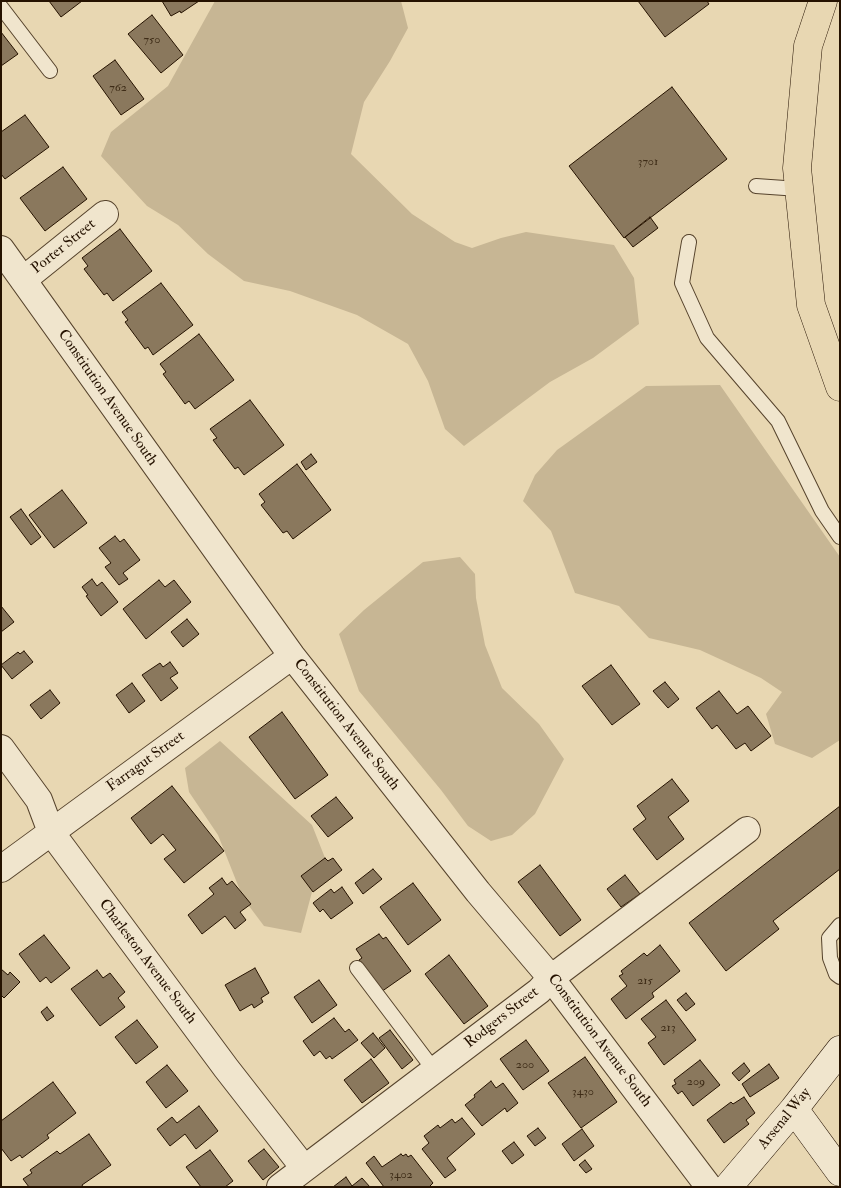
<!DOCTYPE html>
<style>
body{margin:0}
#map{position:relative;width:841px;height:1188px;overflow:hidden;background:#e8d7b2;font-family:"IM FELL Double Pica",serif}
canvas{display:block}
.frame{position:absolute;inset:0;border:2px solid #251200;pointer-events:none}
</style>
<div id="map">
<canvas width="841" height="1188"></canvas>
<div class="frame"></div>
</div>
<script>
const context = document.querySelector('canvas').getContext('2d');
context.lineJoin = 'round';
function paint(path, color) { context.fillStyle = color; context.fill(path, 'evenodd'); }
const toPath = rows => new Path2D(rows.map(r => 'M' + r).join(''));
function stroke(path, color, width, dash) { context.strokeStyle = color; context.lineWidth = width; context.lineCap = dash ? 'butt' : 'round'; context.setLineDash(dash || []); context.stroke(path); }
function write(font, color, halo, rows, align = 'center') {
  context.font = font + ' "IM FELL Double Pica",serif'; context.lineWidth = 4.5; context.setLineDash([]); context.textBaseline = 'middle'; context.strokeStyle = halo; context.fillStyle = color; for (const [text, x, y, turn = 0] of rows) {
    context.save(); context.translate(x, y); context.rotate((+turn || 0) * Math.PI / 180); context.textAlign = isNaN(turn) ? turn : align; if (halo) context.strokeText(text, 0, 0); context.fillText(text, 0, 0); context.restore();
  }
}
const green = toPath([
 [215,1,401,1,408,28,390,61,364,102,351,154,412,214,455,242,472,248,501,238,526,232,614,245,634,278,639,324,593,358,550,382,464,446,445,429,428,381,408,344,357,315,290,291,244,281,208,254,178,225,147,206,101,156,111,132,168,86],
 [720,385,840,557,840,740,812,758,775,744,766,714,782,692,761,678,700,650,649,638,619,606,575,593,551,531,523,501,535,475,557,450,646,386],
 [460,557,475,574,476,598,485,645,502,688,539,724,564,759,535,814,512,835,491,841,468,826,441,790,359,691,339,634,364,610,423,562],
 [220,741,312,825,329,868,312,892,301,933,264,926,243,898,218,835,189,792,185,768]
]);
const building = toPath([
 [49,1,82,1,61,17,49,1],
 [162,1,199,1,181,13,180,11,171,16,162,1],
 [638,1,707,1,709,4,665,37,638,1],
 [152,15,183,55,161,73,128,34,152,15],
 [1,32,18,54,1,66,1,32],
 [115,60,144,99,121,115,93,76,115,60],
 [672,87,727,159,624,238,569,166,672,87],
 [25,115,49,147,5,179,1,174,1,132,25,115],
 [63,167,87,199,45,231,20,198,63,167],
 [650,217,658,228,633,247,625,237,650,217],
 [120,229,152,271,113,301,107,293,104,295,84,269,88,266,82,258,120,229],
 [161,283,193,325,153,355,148,347,145,349,125,322,128,320,122,312,161,283],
 [199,334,234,380,195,409,189,401,185,404,163,374,166,372,160,364,199,334],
 [250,400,284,445,244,475,238,467,235,469,213,440,217,438,210,429,250,400],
 [311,454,317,462,306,470,301,462,311,454],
 [297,464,331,510,293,539,287,531,283,533,261,505,265,502,259,494,297,464],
 [62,490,87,523,54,548,29,515,62,490],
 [21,509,41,537,31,545,10,517,21,509],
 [115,536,120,542,124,539,140,560,123,573,128,579,119,585,105,567,111,563,99,548,115,536],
 [92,579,97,586,102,582,118,602,101,616,86,596,88,595,82,587,92,579],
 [159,580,165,587,174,580,191,602,146,639,123,609,159,580],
 [1,606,14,622,1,632,1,606],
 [187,619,199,634,183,647,171,632,187,619],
 [24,651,33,662,12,679,1,665,18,652,20,654,24,651],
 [170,662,178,673,170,678,178,688,161,701,142,675,160,663,163,667,170,662],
 [611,665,640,704,612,725,582,686,611,665],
 [665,682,679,699,668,708,653,691,665,682],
 [132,683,145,701,129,713,116,695,132,683],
 [50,690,60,703,41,719,30,705,50,690],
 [719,691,737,714,748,706,771,736,751,751,745,743,736,749,717,725,712,729,696,708,719,691],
 [282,712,328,775,295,799,249,737,282,712],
 [672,779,689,801,668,817,684,839,657,860,633,829,646,819,637,806,672,779],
 [172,786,224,851,184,883,164,859,176,850,163,834,151,844,131,818,172,786],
 [336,797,353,818,328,837,311,816,336,797],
 [840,806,840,869,773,921,779,929,726,971,689,923,840,806],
 [325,858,328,861,333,858,342,870,313,892,301,876,325,858],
 [540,865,581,920,560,936,518,882,540,865],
 [373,869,382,879,363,894,355,883,373,869],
 [625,875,640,894,621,907,607,889,625,875],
 [222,878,227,885,232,881,251,904,240,912,246,920,235,929,225,916,202,934,188,915,214,894,209,888,222,878],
 [413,883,441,920,408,945,380,907,413,883],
 [342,887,353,903,331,919,323,909,320,912,313,903,331,889,334,893,342,887],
 [379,934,383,939,386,937,411,971,381,992,359,960,362,958,356,949,379,934],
 [44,935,70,968,51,983,46,977,40,982,19,954,44,935],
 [660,945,680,971,652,993,654,997,626,1019,611,999,627,986,619,976,623,974,621,971,644,953,647,956,660,945],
 [449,955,488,1006,464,1024,425,974,449,955],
 [255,968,269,993,261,998,263,1002,254,1008,252,1004,240,1011,225,985,255,968],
 [1,969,8,975,10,972,20,982,4,998,1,995,1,969],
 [97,970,103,978,110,973,125,992,118,998,125,1007,100,1026,71,989,97,970],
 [319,980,337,1005,312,1023,294,997,319,980],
 [686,993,695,1004,686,1011,677,1000,686,993],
 [666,1000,696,1040,664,1065,648,1043,656,1037,641,1019,666,1000],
 [47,1007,54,1016,47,1021,41,1012,47,1007],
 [334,1018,345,1032,349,1029,358,1040,332,1059,330,1056,326,1059,320,1051,314,1056,303,1041,334,1018],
 [137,1020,158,1047,136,1064,115,1037,137,1020],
 [390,1030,413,1060,402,1069,379,1038,390,1030],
 [373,1033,385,1048,374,1058,361,1043,373,1033],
 [526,1040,549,1071,523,1090,500,1059,526,1040],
 [585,1057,617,1102,581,1128,548,1083,585,1057],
 [371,1059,389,1083,362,1103,344,1080,371,1059],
 [700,1060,720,1085,693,1106,682,1091,678,1094,672,1086,676,1084,674,1080,700,1060],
 [744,1063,750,1071,739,1081,732,1073,744,1063],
 [769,1064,779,1078,750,1097,742,1084,769,1064],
 [167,1065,188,1091,166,1108,146,1082,167,1065],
 [491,1081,496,1088,503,1083,518,1103,507,1112,505,1108,482,1126,465,1105,475,1097,474,1095,491,1081],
 [53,1082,76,1113,47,1135,49,1138,22,1158,20,1155,11,1161,1,1148,1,1121,53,1082],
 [744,1097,755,1113,746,1120,749,1124,724,1143,707,1120,731,1102,733,1104,744,1097],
 [199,1106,218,1131,196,1149,185,1134,170,1146,157,1129,172,1117,177,1123,199,1106],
 [462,1118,475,1134,447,1158,456,1170,445,1178,422,1149,429,1143,424,1136,438,1125,440,1128,452,1119,455,1123,462,1118],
 [538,1128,546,1138,535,1146,527,1136,538,1128],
 [582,1129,594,1146,574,1161,562,1144,582,1129],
 [89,1134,111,1165,82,1185,83,1187,29,1187,23,1179,32,1173,30,1170,57,1151,60,1154,89,1134],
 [514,1142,524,1155,512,1164,502,1151,514,1142],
 [264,1149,279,1167,263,1180,248,1161,264,1149],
 [210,1150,233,1181,225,1187,201,1187,186,1167,210,1150],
 [401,1154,403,1156,406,1154,408,1157,411,1155,433,1183,429,1187,384,1187,366,1163,374,1156,382,1167,401,1154],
 [585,1160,592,1169,586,1173,579,1165,585,1160],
 [346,1177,352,1186,362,1178,370,1187,333,1187,346,1177]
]);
const service = toPath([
 [1,7,50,71],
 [756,186,799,189],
 [689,242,682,283,707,338,778,421,822,511,840,537],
 [840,925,829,938,830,958,836,974,840,977],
 [357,968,434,1070]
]);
const minor = toPath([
 [1,249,292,656,478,892,551,978,709,1187],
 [23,280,105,214],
 [1,748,39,800,51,832,226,1068,304,1168],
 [1,869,292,656],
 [280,1187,539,991,551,978,747,830]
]);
const secondary = toPath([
 [794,1109,840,1172],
 [728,1187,794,1109,840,1050]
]);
const primary = toPath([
 [823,1,808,46,797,168,811,305,840,387]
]);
const numberNames = [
 ["750",152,40],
 ["762",118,88],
 ["3701",648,162],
 ["215",645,981],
 ["213",668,1028],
 ["200",525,1065],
 ["209",696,1082],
 ["3430",583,1092],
 ["3402",401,1175]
];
const streetNames = [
 ["Porter Street",64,247,-39],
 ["Constitution Avenue South",107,398,55],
 ["Constitution Avenue South",346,725,52],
 ["Farragut Street",146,762,-36],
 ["Charleston Avenue South",147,962,53],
 ["Rodgers Street",502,1018,-38],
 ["Constitution Avenue South",599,1041,53],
 ["Arsenal Way",785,1119,-51]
];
paint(green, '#c7b694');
paint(building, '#8a785d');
stroke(building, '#251200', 1);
stroke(service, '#56432c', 16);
stroke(minor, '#56432c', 28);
stroke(secondary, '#251200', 29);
stroke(primary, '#251200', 29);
stroke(service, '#f0e5cd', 14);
stroke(minor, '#f0e5cd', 26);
stroke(secondary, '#f0e5cd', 28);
stroke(primary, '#e8d7b2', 28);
write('12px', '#3e2c17', null, numberNames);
write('15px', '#251200', '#f0e5cd', streetNames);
</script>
